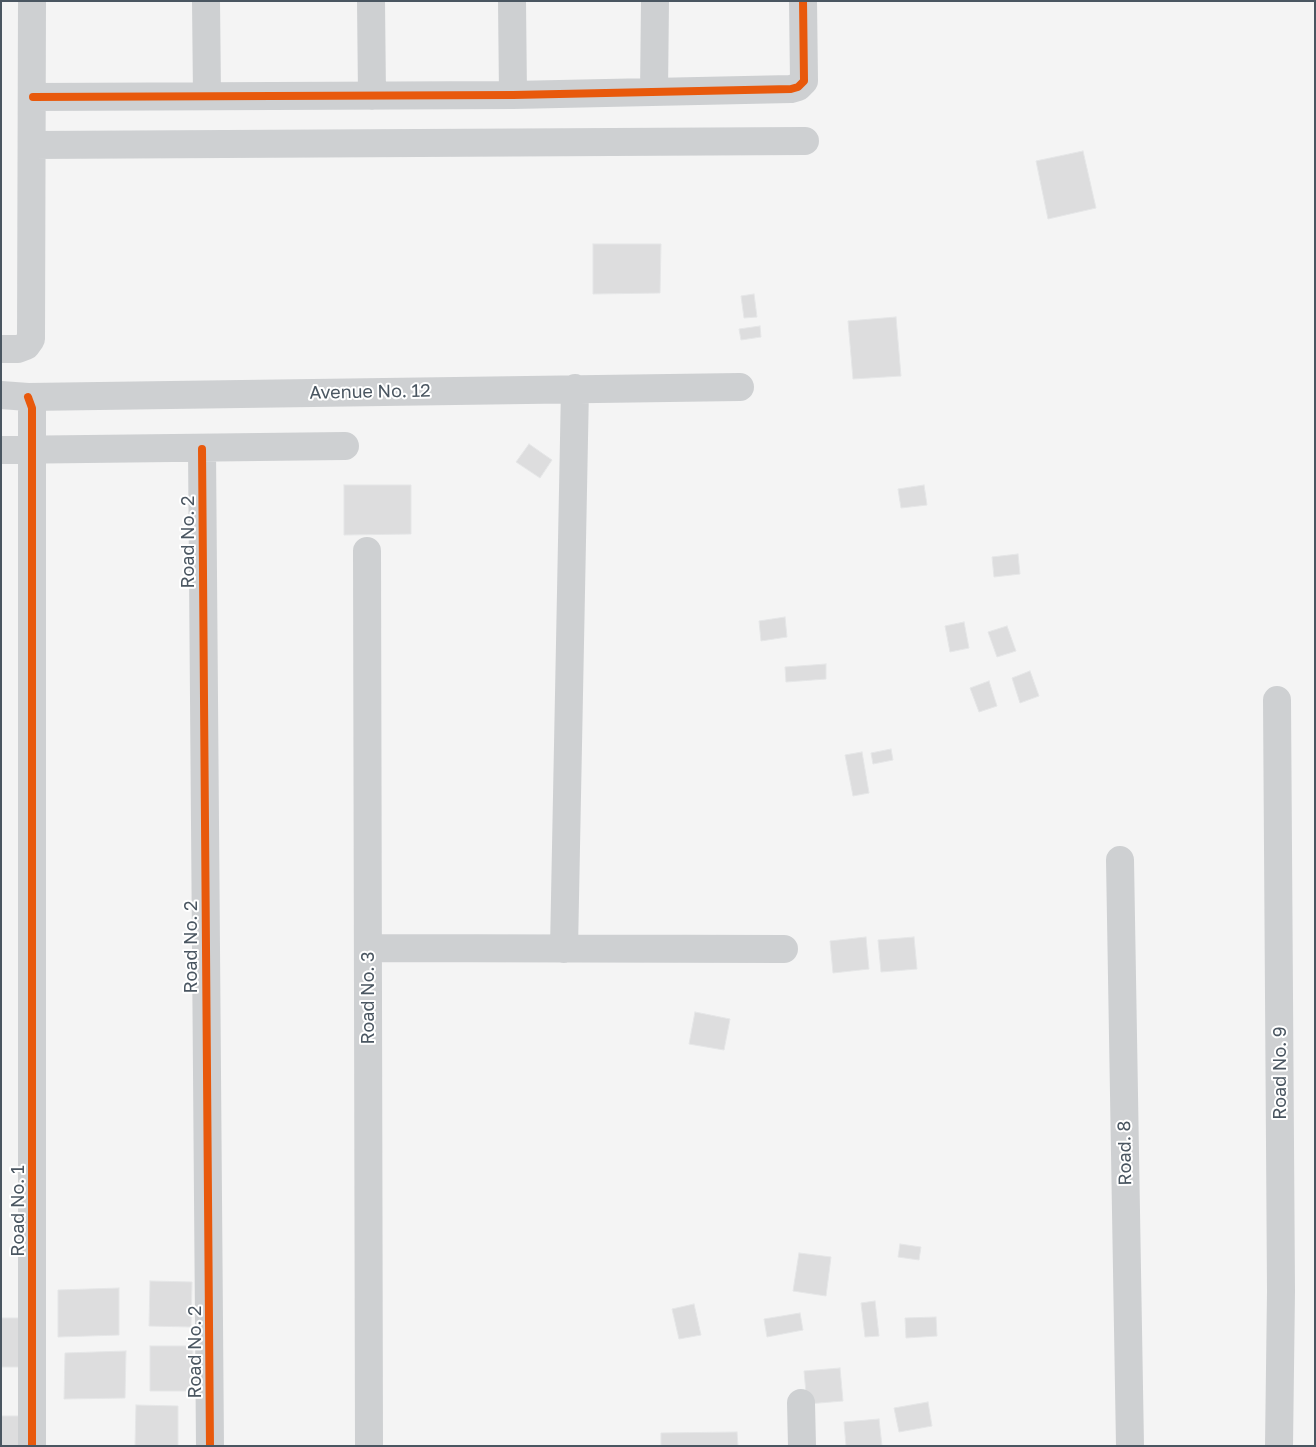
<!DOCTYPE html>
<style>
body{margin:0}
#map{position:relative;width:1316px;height:1447px;overflow:hidden;background:#f4f4f4;font-family:"Golos Text",sans-serif}
canvas{display:block}
.frame{position:absolute;inset:0;border:2px solid #4a5661;pointer-events:none}
</style>
<div id="map">
<canvas width="1316" height="1447"></canvas>
<div class="frame"></div>
</div>
<script>
const context = document.querySelector('canvas').getContext('2d');
context.lineJoin = 'round';
function paint(path, color) { context.fillStyle = color; context.fill(path, 'evenodd'); }
const toPath = rows => new Path2D(rows.map(r => 'M' + r).join(''));
function stroke(path, color, width, dash) { context.strokeStyle = color; context.lineWidth = width; context.lineCap = dash ? 'butt' : 'round'; context.setLineDash(dash || []); context.stroke(path); }
function write(font, color, halo, rows, align = 'center') {
  context.font = font + ' "Golos Text",sans-serif'; context.lineWidth = 4; context.setLineDash([]); context.textBaseline = 'middle'; context.strokeStyle = halo; context.fillStyle = color; for (const [text, x, y, turn = 0] of rows) {
    context.save(); context.translate(x, y); context.rotate((+turn || 0) * Math.PI / 180); context.textAlign = isNaN(turn) ? turn : align; if (halo) context.strokeText(text, 0, 0); context.fillText(text, 0, 0); context.restore();
  }
}
const building = toPath([
 [1083,151,1096,208,1048,219,1036,161,1083,151],
 [593,244,661,244,660,293,593,294,593,244],
 [754,294,757,317,744,318,741,296,754,294],
 [896,317,901,376,853,379,848,321,896,317],
 [760,326,761,337,741,340,739,329,760,326],
 [529,444,552,460,540,478,516,462,529,444],
 [344,485,411,485,411,534,344,535,344,485],
 [924,485,927,505,901,508,898,489,924,485],
 [1018,554,1020,574,994,577,992,557,1018,554],
 [785,617,787,637,761,641,759,621,785,617],
 [964,622,969,648,950,652,945,626,964,622],
 [1007,626,1016,651,997,657,988,632,1007,626],
 [826,664,826,679,786,682,785,667,826,664],
 [1030,671,1039,696,1020,703,1012,678,1030,671],
 [989,681,997,706,979,712,970,688,989,681],
 [891,749,893,760,873,764,871,753,891,749],
 [862,752,869,793,853,796,845,755,862,752],
 [866,937,869,969,833,973,830,941,866,937],
 [914,937,917,969,881,972,878,940,914,937],
 [695,1012,730,1019,724,1050,689,1044,695,1012],
 [900,1244,921,1247,919,1260,898,1257,900,1244],
 [799,1253,831,1257,826,1296,793,1291,799,1253],
 [150,1281,192,1282,191,1327,149,1326,150,1281],
 [119,1288,119,1335,58,1337,58,1290,119,1288],
 [875,1301,879,1336,865,1337,861,1303,875,1301],
 [694,1304,701,1335,679,1339,672,1309,694,1304],
 [800,1313,803,1330,767,1337,764,1319,800,1313],
 [936,1317,937,1336,906,1338,905,1318,936,1317],
 [1,1318,19,1318,19,1367,1,1367,1,1318],
 [150,1346,193,1346,192,1391,150,1391,150,1346],
 [126,1351,125,1398,64,1399,65,1353,126,1351],
 [840,1368,843,1401,807,1404,804,1371,840,1368],
 [928,1402,932,1426,899,1432,894,1408,928,1402],
 [136,1405,178,1406,178,1446,135,1446,136,1405],
 [1,1416,20,1416,20,1446,1,1446,1,1416],
 [879,1419,882,1446,846,1446,844,1422,879,1419],
 [737,1432,738,1446,661,1446,661,1433,737,1432]
]);
const minor = toPath([
 [206,1,207,96],
 [371,1,372,96],
 [512,1,513,95],
 [654,92,655,1],
 [33,97,513,95,791,89,798,87,804,81,803,1],
 [32,145,805,141],
 [1,349,18,349,26,346,31,339,32,1],
 [1,395,28,397,740,387],
 [28,397,32,408,32,1446],
 [202,449,210,1446],
 [1,450,345,446],
 [367,551,369,1446],
 [1277,700,1281,1291,1279,1446],
 [1120,860,1130,1446],
 [368,948,784,949],
 [564,949,575,388],
 [801,1403,802,1446]
]);
const cycleway = toPath([
 [33,97,513,95,791,89,798,87,804,81,803,1],
 [28,397,32,408,32,1446],
 [202,449,210,1446]
]);
const streetNames = [
 ["Avenue No. 12",370,392,-1],
 ["Road No. 2",188,542,-90],
 ["Road No. 2",191,947,-90],
 ["Road No. 3",368,998,-90],
 ["Road No. 9",1280,1073,-90],
 ["Road. 8",1125,1153,-91],
 ["Road No. 1",18,1211,-90],
 ["Road No. 2",195,1352,-90]
];
paint(building, '#ddddde');
stroke(building, '#e5e6e7', 1);
stroke(minor, '#ced0d2', 28);
stroke(cycleway, '#e8590c', 8);
write('18px', '#4a5661', '#fff', streetNames);
</script>
